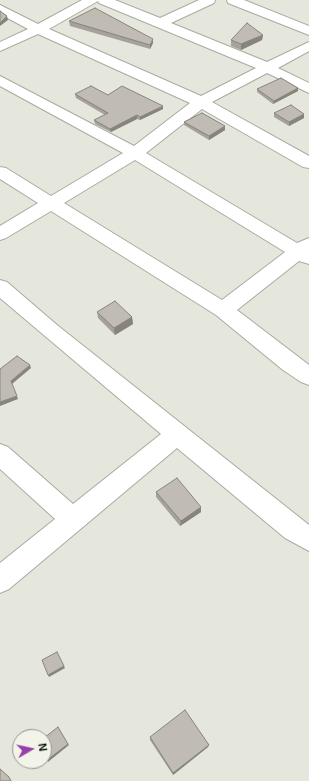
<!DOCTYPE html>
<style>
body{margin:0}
#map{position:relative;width:309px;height:781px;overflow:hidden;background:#e5e6dc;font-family:Arial,sans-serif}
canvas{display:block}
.north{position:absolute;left:12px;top:729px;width:40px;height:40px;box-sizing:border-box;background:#f2f4e9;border:1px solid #96978f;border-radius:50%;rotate:81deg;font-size:11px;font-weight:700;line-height:16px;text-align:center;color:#0b0c09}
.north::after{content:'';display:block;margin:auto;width:14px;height:18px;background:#963eaa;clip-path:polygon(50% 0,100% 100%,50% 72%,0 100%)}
</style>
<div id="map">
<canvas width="309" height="781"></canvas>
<div class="north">N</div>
</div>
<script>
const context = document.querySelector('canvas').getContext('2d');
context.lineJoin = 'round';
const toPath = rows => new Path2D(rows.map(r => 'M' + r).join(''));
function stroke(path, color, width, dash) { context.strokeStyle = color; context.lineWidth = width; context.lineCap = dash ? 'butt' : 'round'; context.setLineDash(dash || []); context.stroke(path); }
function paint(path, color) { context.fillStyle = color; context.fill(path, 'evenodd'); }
const minor = toPath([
 [82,0,115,0,160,18,199,0,215,0,214,3,171,23,267,62,309,42,309,51,278,68,309,83,309,93,267,73,212,102,309,156,309,168,303,167,202,109,146,153,297,243,309,238,309,264,299,261,237,310,309,365,309,385,301,382,283,370,216,315,51,211,6,238,0,240,0,226,38,203,0,179,0,167,6,168,51,196,123,153,0,86,0,76,134,146,190,103,38,34,0,51,0,42,28,29,0,14,0,5,38,24,82,0],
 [98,1,99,3,256,68,201,96,49,29,98,1],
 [135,160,285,252,222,300,64,203,135,160],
 [227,0,244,0,309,26,309,35,228,3,227,0],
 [0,280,7,282,57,325,309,525,309,551,285,538,177,448,9,589,0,593,0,563,55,519,0,469,0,444,8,447,73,504,161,434,0,298,0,280]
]);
const wall = toPath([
 [69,21,153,43,150,49,70,26],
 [263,35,262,40,241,50,231,46,231,40],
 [298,88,298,91,273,104,257,92,257,89],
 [75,94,108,95,163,109,140,120,137,119,111,132,95,124,94,120,105,115,76,98],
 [274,113,304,114,304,118,289,126,274,117],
 [184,122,225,130,209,140,184,125],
 [97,312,132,317,133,324,115,335,98,318],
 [156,492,201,512,180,526,156,497],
 [150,737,208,747,173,775,150,740]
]);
const shadedWall = toPath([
 [7,16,8,20,0,26,0,23],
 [263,35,262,40,241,50,241,44],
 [153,39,153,43,150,49,150,45],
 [298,88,298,91,273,104,274,101],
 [163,106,163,109,140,120,140,117],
 [304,114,304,118,289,126,289,122],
 [137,115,137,119,111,132,110,129],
 [225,126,225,130,209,140,209,136],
 [132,317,133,324,115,335,114,328],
 [30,365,31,368,12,384,11,381],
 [17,396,18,399,0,406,0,402],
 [201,507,201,512,180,526,181,521],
 [64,666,65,668,49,677,48,675],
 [68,744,69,745,48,762,47,760],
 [209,745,208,747,173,775,173,773]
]);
const building = toPath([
 [95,8,153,39,150,45,69,21,95,8],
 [0,11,7,16,0,23,0,11],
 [247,23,263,35,241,44,231,40,247,23],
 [281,78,298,88,274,101,257,89,281,78],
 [91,86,108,95,122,86,163,106,140,117,137,115,110,129,94,120,108,113,75,94,91,86],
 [291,105,304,114,289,122,274,113,291,105],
 [202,113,225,126,209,136,184,122,202,113],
 [115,301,132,317,114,328,97,312,115,301],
 [17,356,30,365,11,381,17,396,0,402,0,369,17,356],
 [177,478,201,507,181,521,156,492,177,478],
 [57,652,64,666,48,675,42,660,57,652],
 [185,710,209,745,173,773,150,737,185,710],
 [58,727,68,744,47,760,44,755,44,738,58,727],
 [0,769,9,777,11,781,0,781,0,769]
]);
stroke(minor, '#a9aba1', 2);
paint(minor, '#fff');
paint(wall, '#a6a29a');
paint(shadedWall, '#87847d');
paint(building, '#c1bcb3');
stroke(building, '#87847d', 1);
</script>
